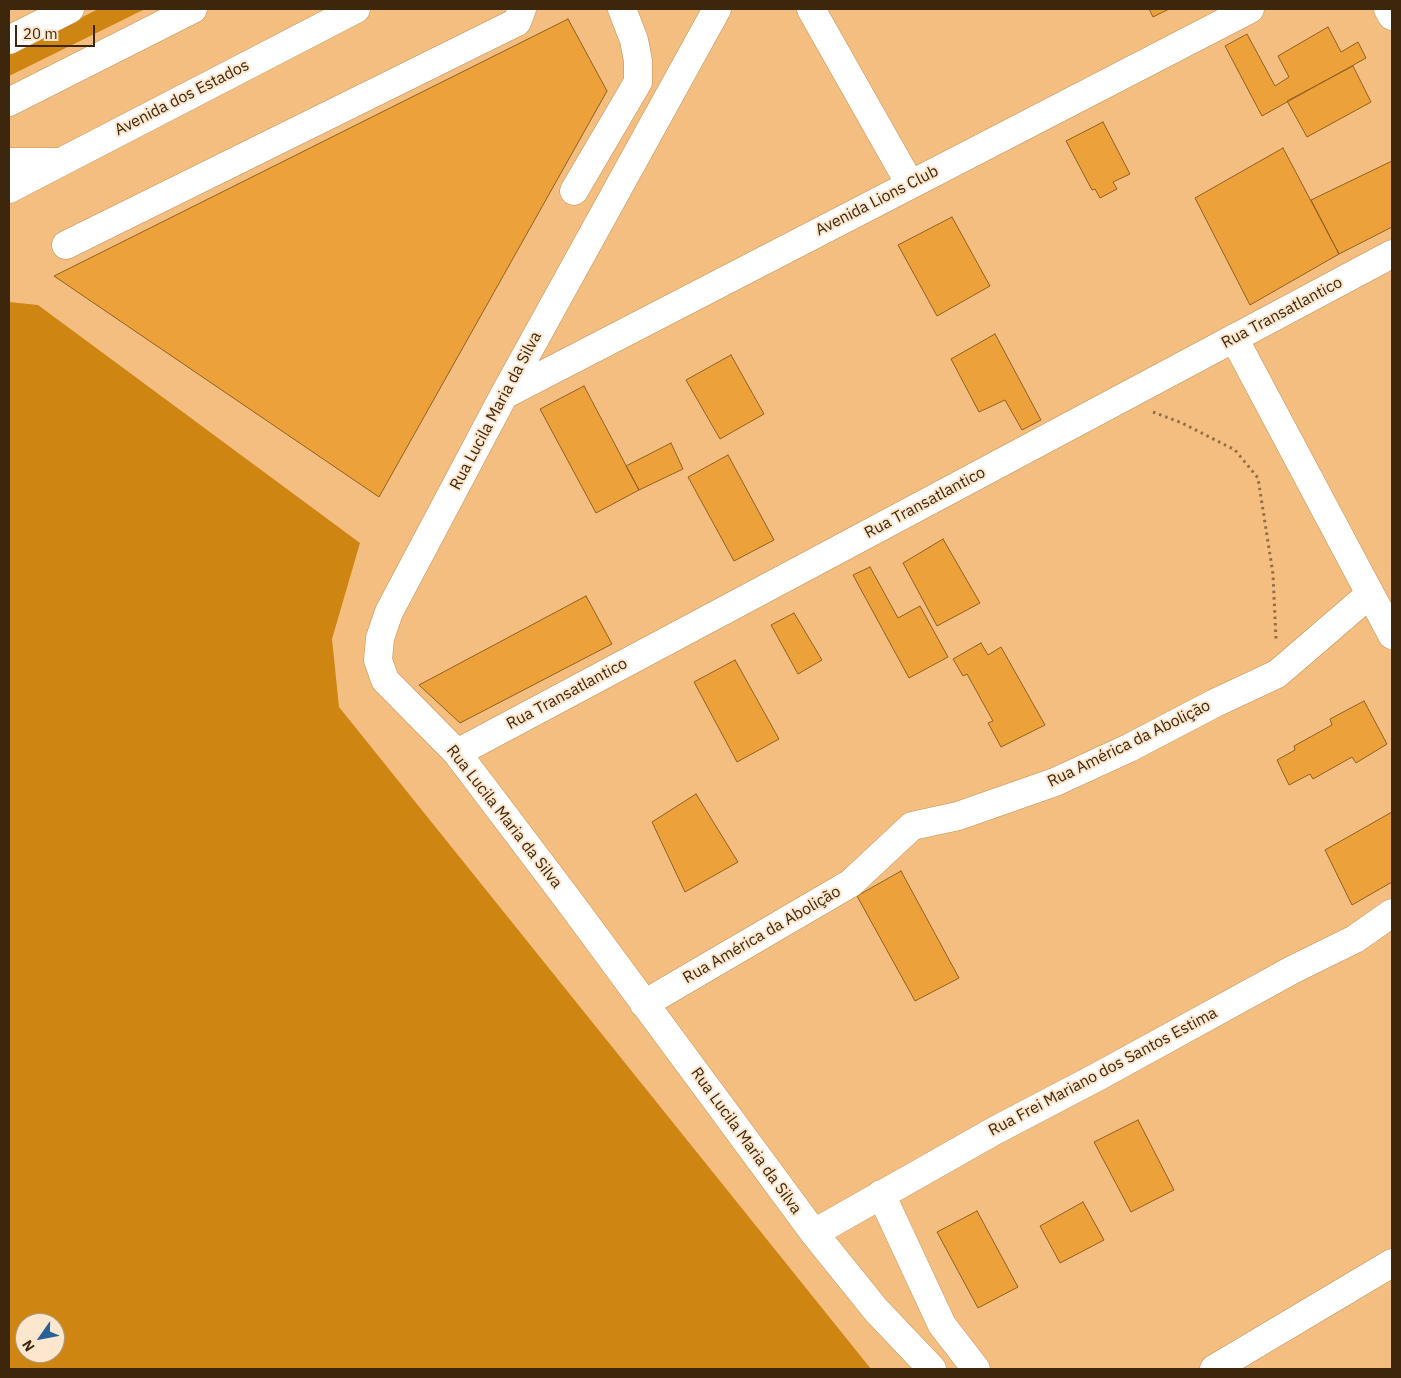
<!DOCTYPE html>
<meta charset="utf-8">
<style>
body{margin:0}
#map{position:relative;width:1401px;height:1378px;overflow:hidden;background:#f3be80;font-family:"IBM Plex Sans",sans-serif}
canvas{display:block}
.frame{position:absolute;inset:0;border:10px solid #3c270d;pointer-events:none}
.north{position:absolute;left:15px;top:1313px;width:50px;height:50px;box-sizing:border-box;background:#fce6ce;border:1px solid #af9a81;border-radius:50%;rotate:237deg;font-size:14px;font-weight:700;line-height:20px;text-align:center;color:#3c270d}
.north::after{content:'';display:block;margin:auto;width:18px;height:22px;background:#276198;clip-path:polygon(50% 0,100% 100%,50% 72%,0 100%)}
.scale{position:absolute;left:15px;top:25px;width:80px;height:22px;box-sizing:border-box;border:2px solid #3c270d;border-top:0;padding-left:6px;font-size:15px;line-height:18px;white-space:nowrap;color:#3c270d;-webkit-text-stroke:4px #fce6ce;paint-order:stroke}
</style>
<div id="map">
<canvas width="1401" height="1378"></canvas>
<div class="frame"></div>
<div class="north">N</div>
<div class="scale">20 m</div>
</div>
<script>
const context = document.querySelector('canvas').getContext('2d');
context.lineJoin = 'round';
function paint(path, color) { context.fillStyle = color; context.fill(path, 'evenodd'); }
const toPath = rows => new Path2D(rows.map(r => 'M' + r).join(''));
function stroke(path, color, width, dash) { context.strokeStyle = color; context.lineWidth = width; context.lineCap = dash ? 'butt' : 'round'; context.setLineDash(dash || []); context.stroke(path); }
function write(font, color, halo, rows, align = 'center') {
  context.font = font + ' "IBM Plex Sans",sans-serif'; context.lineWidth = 4; context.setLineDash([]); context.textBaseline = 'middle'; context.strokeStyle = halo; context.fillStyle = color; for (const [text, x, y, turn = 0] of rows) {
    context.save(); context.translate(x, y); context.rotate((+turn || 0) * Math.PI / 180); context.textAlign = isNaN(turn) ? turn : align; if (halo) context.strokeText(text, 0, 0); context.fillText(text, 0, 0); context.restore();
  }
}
const green = toPath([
 [98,9,145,9,9,76,9,55],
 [9,302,38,305,360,543,332,639,339,707,871,1369,9,1369],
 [25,1323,55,1323,55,1353,25,1353]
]);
const building = toPath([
 [1149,9,1169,9,1153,17,1149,9],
 [568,19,607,91,379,497,54,276,568,19],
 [1328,27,1341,52,1358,42,1366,58,1262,116,1225,46,1247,34,1275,86,1289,77,1278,56,1328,27],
 [1353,66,1371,102,1307,137,1287,101,1353,66],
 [1103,122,1130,174,1113,182,1117,189,1100,198,1095,189,1092,190,1066,141,1103,122],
 [1283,148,1339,254,1250,305,1195,198,1283,148],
 [1392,161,1392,227,1339,254,1311,200,1392,161],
 [952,217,990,286,937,316,898,245,952,217],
 [995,334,1041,420,1022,430,1005,400,979,412,951,359,995,334],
 [731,355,764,414,720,439,686,380,731,355],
 [584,386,639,490,596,513,540,409,584,386],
 [671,443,683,469,639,490,626,466,671,443],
 [728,455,774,540,734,561,688,477,728,455],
 [943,539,980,603,937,626,903,563,943,539],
 [870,567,898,618,920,606,948,657,909,678,853,575,870,567],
 [586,596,612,644,460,723,419,685,586,596],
 [794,613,822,660,798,674,771,625,794,613],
 [981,643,988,655,1001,647,1045,725,1001,747,988,723,993,721,967,674,963,676,953,659,981,643],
 [735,660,779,739,737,762,694,682,735,660],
 [1364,701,1387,744,1356,763,1352,757,1313,779,1310,774,1289,785,1277,760,1295,750,1294,746,1332,725,1330,719,1364,701],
 [696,794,738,862,685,892,652,822,696,794],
 [1392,812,1392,882,1352,905,1325,850,1392,812],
 [901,871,959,978,915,1001,857,896,901,871],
 [1138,1120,1174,1190,1131,1212,1094,1142,1138,1120],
 [1083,1202,1104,1240,1060,1263,1040,1226,1083,1202],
 [977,1211,1018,1287,978,1308,937,1232,977,1211]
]);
const path = toPath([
 [1153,412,1182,423,1235,450,1258,478,1273,574,1276,639]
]);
const minor = toPath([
 [717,9,504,395,389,612,380,638,378,660,385,680,457,753,569,901,814,1233,876,1310,932,1369],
 [811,9,910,184],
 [1388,9,1392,16],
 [574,191,638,82,638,61,634,40,622,9],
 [66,245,517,22,522,9],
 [1234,338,1392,635],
 [504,395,1250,9],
 [457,753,1392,254],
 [644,1004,851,883,912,826,958,816,1055,782,1129,748,1215,703,1277,674,1370,594],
 [881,1194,942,1325,976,1369],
 [814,1233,996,1130,1099,1076,1292,970,1355,939,1392,913],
 [1214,1369,1392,1263]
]);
const major = toPath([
 [9,189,356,9]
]);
const highway = toPath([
 [9,40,70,9],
 [9,102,193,9],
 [9,162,58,162]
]);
const streetNames = [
 ["Avenida dos Estados",182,98,-27],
 ["Avenida Lions Club",877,201,-27],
 ["Rua Transatlantico",1282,313,-28],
 ["Rua Lucila Maria da Silva",496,411,-62],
 ["Rua Transatlantico",925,503,-28],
 ["Rua Transatlantico",567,694,-28],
 ["Rua América da Abolição",1129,744,-26],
 ["Rua Lucila Maria da Silva",504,817,52],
 ["Rua América da Abolição",762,935,-30],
 ["Rua Frei Mariano dos Santos Estima",1103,1072,-28],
 ["Rua Lucila Maria da Silva",746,1141,54]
];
paint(green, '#ce8512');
paint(building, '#eca13a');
stroke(building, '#906020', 1);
stroke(minor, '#c39053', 29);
stroke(major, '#c39053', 29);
stroke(highway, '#c39053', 29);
stroke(path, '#926e43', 3, [2.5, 4]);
stroke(minor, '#fff', 28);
stroke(major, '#fff', 28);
stroke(highway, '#fff', 28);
write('16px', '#3c270d', '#fce6ce', streetNames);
</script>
